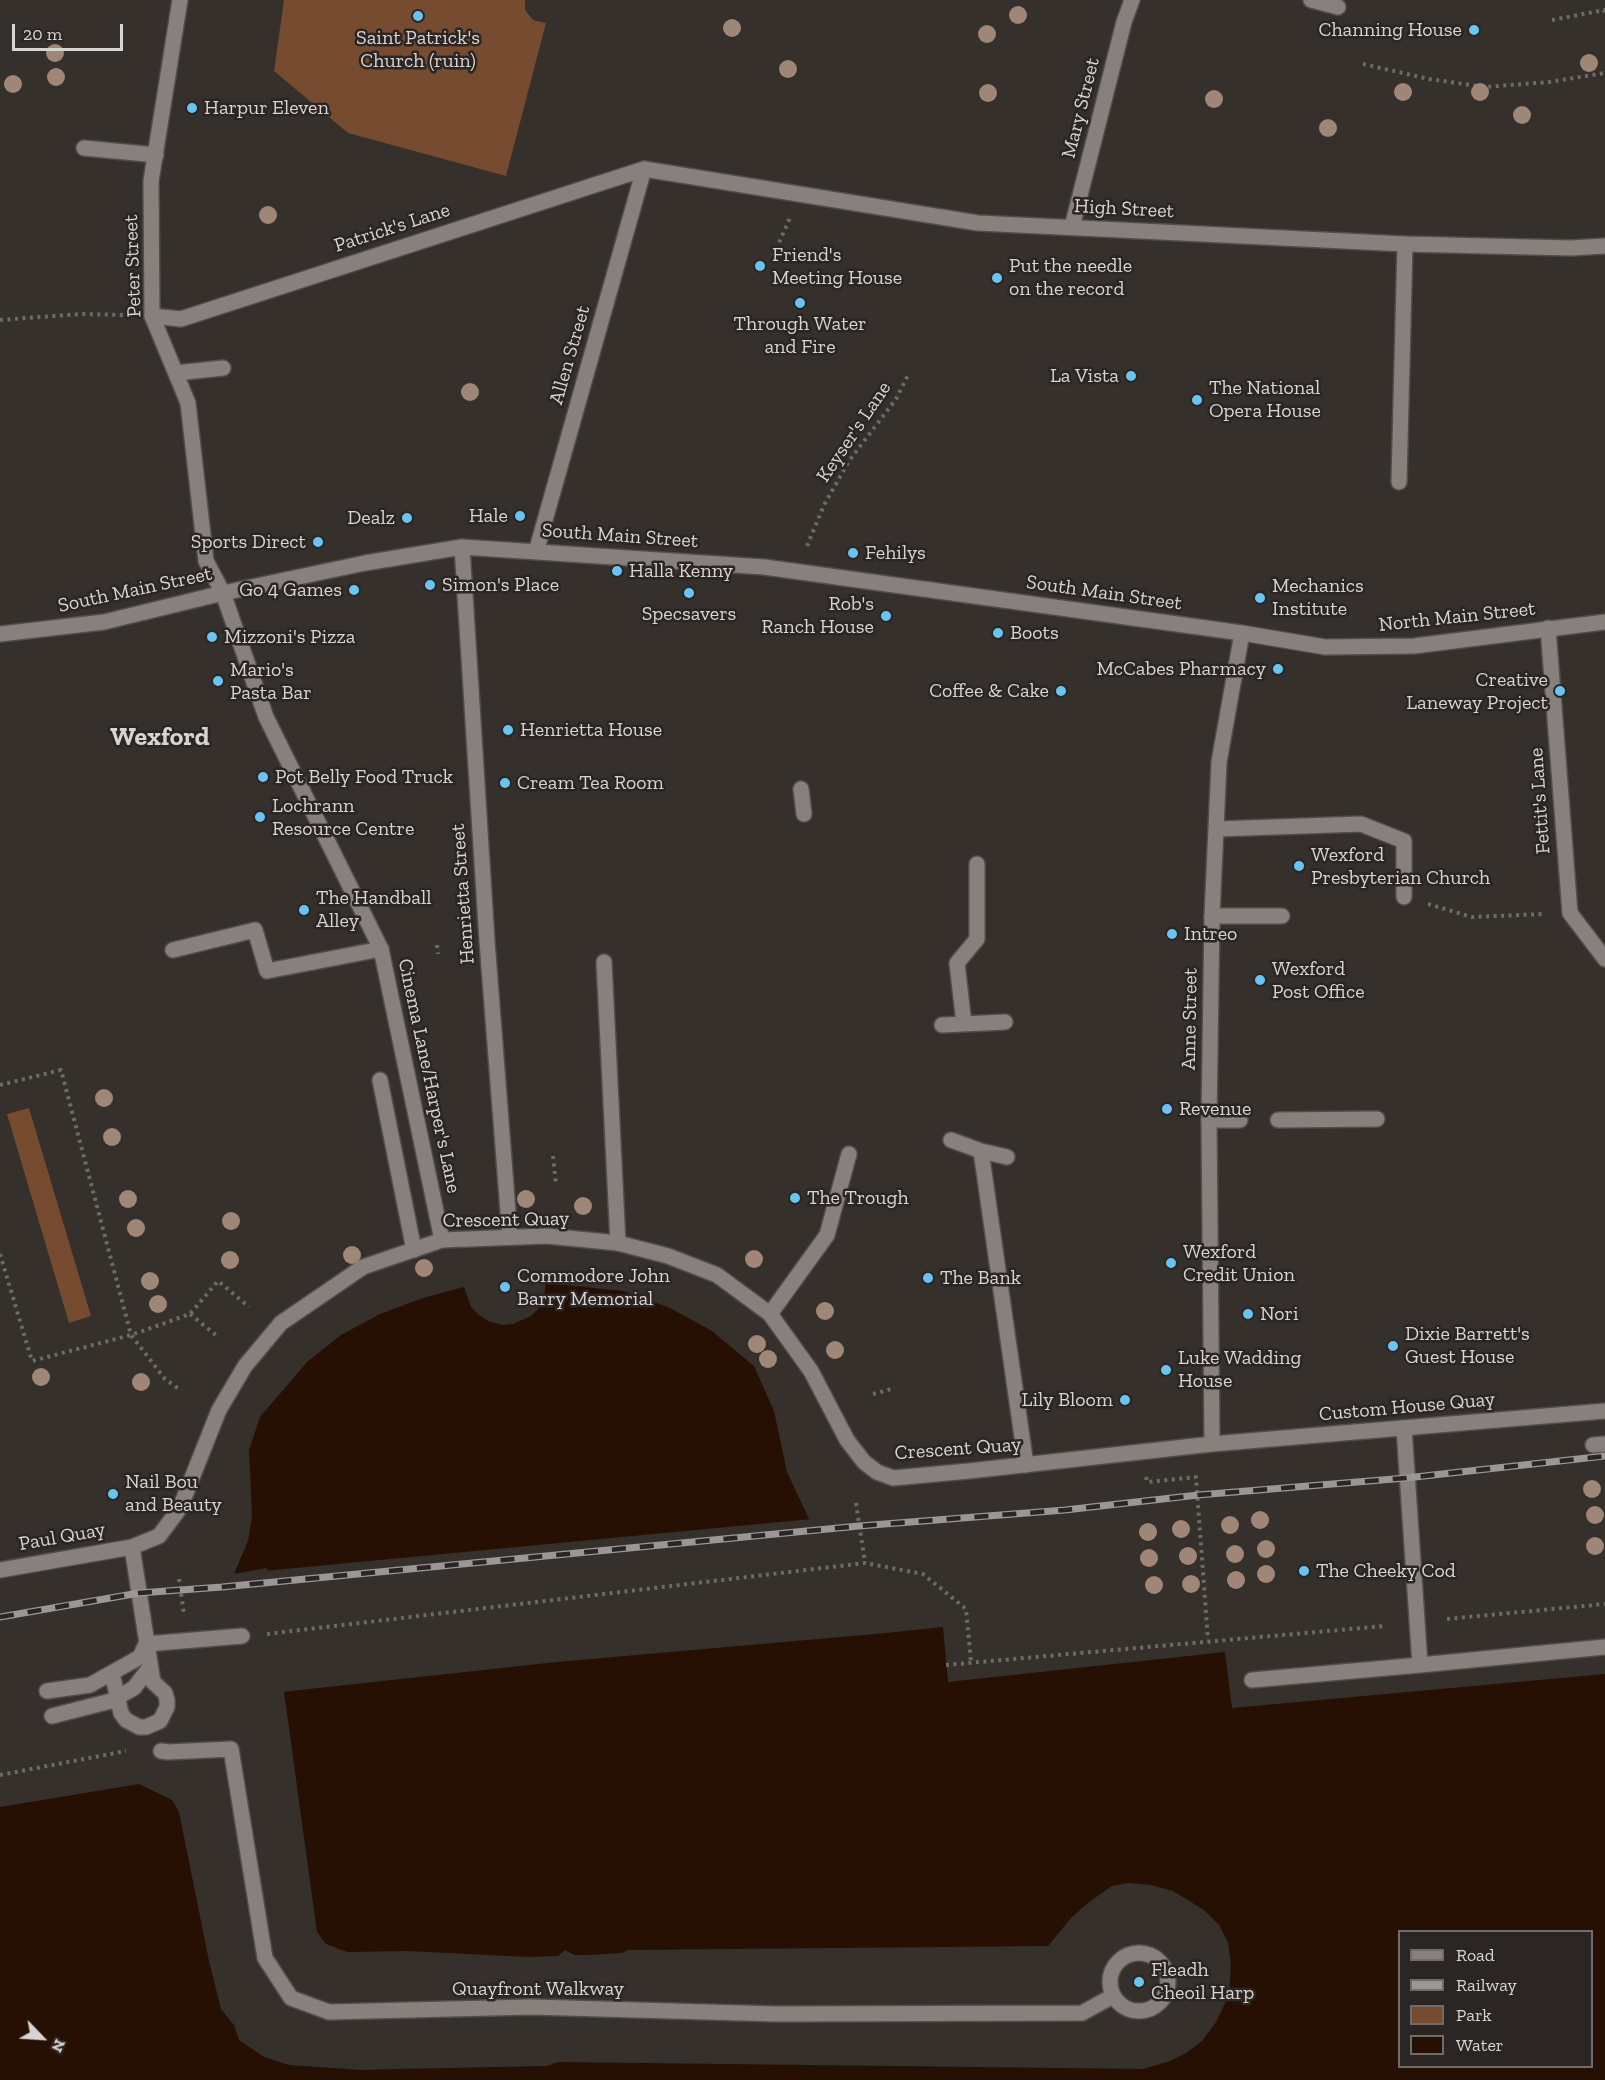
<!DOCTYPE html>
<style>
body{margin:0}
#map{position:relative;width:1605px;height:2080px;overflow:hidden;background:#35302c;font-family:"Zilla Slab",serif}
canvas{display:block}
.legend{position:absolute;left:1398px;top:1930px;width:195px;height:138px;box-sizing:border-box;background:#2b2623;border:2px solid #706c69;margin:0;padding:8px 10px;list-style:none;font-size:18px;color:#d7d4d2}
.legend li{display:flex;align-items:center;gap:12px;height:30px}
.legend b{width:30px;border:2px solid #706c69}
.north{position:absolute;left:12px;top:2008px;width:60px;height:60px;-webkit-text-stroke:4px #2b2623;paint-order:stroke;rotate:115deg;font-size:16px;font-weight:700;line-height:24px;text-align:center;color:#d7d4d2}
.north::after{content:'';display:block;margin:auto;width:21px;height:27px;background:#d7d4d2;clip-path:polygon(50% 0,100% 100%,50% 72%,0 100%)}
.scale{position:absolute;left:12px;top:24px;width:111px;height:27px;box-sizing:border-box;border:3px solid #d7d4d2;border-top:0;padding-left:8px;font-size:18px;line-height:21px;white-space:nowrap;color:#d7d4d2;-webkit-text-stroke:4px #2b2623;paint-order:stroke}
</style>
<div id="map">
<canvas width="1605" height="2080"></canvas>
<ul class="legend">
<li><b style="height:8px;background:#87807c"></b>Road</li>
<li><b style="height:8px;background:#9b9794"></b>Railway</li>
<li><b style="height:16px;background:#764b2f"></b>Park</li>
<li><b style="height:16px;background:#261003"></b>Water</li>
</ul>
<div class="north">N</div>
<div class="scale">20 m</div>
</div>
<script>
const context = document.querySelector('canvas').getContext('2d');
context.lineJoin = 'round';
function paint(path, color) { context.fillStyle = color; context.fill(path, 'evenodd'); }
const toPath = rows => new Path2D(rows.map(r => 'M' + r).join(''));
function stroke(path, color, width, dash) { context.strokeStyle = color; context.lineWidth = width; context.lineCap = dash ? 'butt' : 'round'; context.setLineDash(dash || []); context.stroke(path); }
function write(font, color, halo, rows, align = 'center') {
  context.font = font + ' "Zilla Slab",serif'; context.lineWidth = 5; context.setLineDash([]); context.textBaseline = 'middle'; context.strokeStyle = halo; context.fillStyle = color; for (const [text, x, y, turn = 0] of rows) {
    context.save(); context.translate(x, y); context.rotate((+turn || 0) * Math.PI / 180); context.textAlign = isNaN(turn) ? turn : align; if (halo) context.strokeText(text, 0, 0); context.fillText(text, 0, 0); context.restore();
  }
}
const green = toPath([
 [284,0,525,0,525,10,533,20,546,23,506,176,348,133,274,71],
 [29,1108,91,1316,69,1323,7,1114]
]);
const water = toPath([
 [546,1283,623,1291,670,1308,712,1331,754,1366,774,1411,787,1472,809,1519,867,1632,886,1633,943,1627,948,1682,1225,1652,1232,1708,1605,1674,1605,2080,0,2080,0,1807,139,1784,172,1800,179,1812,209,1961,221,2009,234,2025,239,2040,264,2057,289,2065,361,2070,398,2069,547,2066,558,2062,1143,2069,1170,2061,1186,2053,1202,2041,1216,2022,1229,1995,1231,1965,1228,1943,1220,1926,1204,1910,1173,1891,1151,1885,1128,1883,1112,1886,1089,1902,1071,1918,1048,1946,628,1950,622,1953,587,1955,574,1955,565,1950,558,1956,528,1957,407,1951,347,1952,326,1944,317,1932,267,1568,234,1574,248,1541,252,1516,249,1450,260,1417,307,1362,341,1335,380,1314,423,1298,464,1287,471,1307,479,1315,490,1322,503,1325,513,1324,531,1316,538,1309,544,1296],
 [1400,1932,1592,1932,1592,2066,1400,2066]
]);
const pier = toPath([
 [812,1519,869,1629,885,1630,886,1633,557,1662,282,1692,264,1571]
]);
const path = toPath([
 [1552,20,1604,10,1605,13],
 [1363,64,1429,79,1485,87,1549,82,1605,73],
 [773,256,790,218],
 [0,320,80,314,125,315],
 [807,546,824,505,849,461,896,399,908,375],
 [1428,904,1472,917,1544,914],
 [437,945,438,954],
 [0,1085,61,1070,131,1335,165,1379,179,1389],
 [553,1156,556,1185],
 [0,1254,32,1361,131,1335,190,1314,218,1281,249,1307],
 [190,1314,217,1336],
 [873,1394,895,1388],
 [1146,1477,1147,1482,1196,1477,1208,1640],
 [856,1503,865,1563],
 [179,1579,184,1614],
 [1447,1619,1605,1604],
 [267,1634,865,1563,923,1574,966,1609,971,1662],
 [946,1665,1384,1626],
 [0,1775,126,1751]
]);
const lane = toPath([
 [1311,0,1338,7],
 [84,148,156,155],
 [176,373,223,368],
 [1399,482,1405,244],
 [1548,628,1570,913,1605,959],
 [801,789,804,814],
 [1217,829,1361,824,1404,841,1404,897],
 [1212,916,1282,916],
 [173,950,255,930,267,971,381,949],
 [604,962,618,1243],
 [964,1024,957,963,977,939,977,864],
 [942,1025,1005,1022],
 [380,1080,414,1250],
 [1209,1120,1240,1120],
 [1278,1120,1377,1119],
 [951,1140,981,1151,1007,1157],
 [981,1151,1026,1465],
 [770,1314,827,1235,849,1154],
 [146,1644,242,1636],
 [1420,1665,1605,1647],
 [112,1673,121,1713,126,1720,139,1727,146,1727,160,1721,167,1707,167,1700,165,1693,153,1682,132,1547],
 [1252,1680,1420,1665,1404,1428],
 [47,1691,90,1685,140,1657,146,1644],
 [52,1716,111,1701,134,1688,150,1667]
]);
const street = toPath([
 [1072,227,1124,22,1132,0],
 [152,316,181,319,644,169,978,223,1405,244,1571,248,1605,246],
 [462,547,487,941,510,1237],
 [536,552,644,169],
 [442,1240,381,949,266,717,223,593,365,563,462,547,764,567,1242,633,1325,647,1414,646,1605,622],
 [1212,1444,1209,1120,1212,916,1219,762,1242,633],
 [1593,1445,1605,1444],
 [161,1751,168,1752,231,1749,265,1958,291,1998,329,2012,531,2007,777,2014,1082,2013,1113,1996],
 '1110 1982a29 29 0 1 1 58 0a29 29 0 1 1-58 0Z'
]);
const secondary = toPath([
 [0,634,104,622,223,593,206,561,188,403,152,316,151,181,180,0],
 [0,1570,132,1547,159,1536,180,1508,219,1410,245,1366,281,1323,363,1267,442,1240,547,1236,618,1243,668,1256,717,1275,770,1314,811,1371,847,1440,864,1462,877,1472,893,1478,969,1471,1212,1444,1605,1411]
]);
const rail = toPath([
 [0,1617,139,1593,222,1587,859,1526,1065,1510,1198,1495,1406,1478,1605,1456]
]);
const trees = [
 [1018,15],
 [732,28],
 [987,34],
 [55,53],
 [1589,63],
 [788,69],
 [56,77],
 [13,84],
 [1403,92],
 [1480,92],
 [988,93],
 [1214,99],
 [1522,115],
 [1328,128],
 [268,215],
 [470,392],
 [104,1098],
 [112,1137],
 [128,1199],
 [526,1199],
 [583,1206],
 [231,1221],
 [136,1228],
 [352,1255],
 [754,1259],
 [230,1260],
 [424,1268],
 [150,1281],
 [158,1304],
 [825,1311],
 [757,1344],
 [835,1350],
 [768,1359],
 [41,1377],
 [141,1382],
 [1592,1489],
 [1595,1515],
 [1260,1520],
 [1230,1525],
 [1181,1529],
 [1148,1532],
 [1595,1546],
 [1266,1549],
 [1235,1554],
 [1188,1556],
 [1149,1558],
 [1266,1574],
 [1236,1580],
 [1191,1584],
 [1154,1585]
];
const markers = [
 [418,16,6,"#68c4f0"],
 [1474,30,6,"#68c4f0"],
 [192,108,6,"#68c4f0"],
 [760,266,6,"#68c4f0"],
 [997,278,6,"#68c4f0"],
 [800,303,6,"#68c4f0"],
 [1131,376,6,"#68c4f0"],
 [1197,400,6,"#68c4f0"],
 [520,516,6,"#68c4f0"],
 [407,518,6,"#68c4f0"],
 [318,542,6,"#68c4f0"],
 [853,553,6,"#68c4f0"],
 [617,571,6,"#68c4f0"],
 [430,585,6,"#68c4f0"],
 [354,590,6,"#68c4f0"],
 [689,593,6,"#68c4f0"],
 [1260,598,6,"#68c4f0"],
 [886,616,6,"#68c4f0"],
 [998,633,6,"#68c4f0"],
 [212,637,6,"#68c4f0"],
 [1278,669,6,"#68c4f0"],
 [218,681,6,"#68c4f0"],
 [1061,691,6,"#68c4f0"],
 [1560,691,6,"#68c4f0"],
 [508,730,6,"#68c4f0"],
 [263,777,6,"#68c4f0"],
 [505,783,6,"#68c4f0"],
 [260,817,6,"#68c4f0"],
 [1299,866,6,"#68c4f0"],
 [304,910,6,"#68c4f0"],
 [1172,934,6,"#68c4f0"],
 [1260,980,6,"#68c4f0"],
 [1167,1109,6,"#68c4f0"],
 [795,1198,6,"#68c4f0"],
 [1171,1263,6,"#68c4f0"],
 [928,1278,6,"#68c4f0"],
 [505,1287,6,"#68c4f0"],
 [1248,1314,6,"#68c4f0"],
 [1393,1346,6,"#68c4f0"],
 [1166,1370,6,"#68c4f0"],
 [1125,1400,6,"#68c4f0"],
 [113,1494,6,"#68c4f0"],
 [1304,1571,6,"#68c4f0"],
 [1139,1982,6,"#68c4f0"]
];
const poiNames = [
 ["Channing House",1462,30,"right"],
 ["Saint Patrick's",418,38,"center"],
 ["Church (ruin)",418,61,"center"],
 ["Harpur Eleven",204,108],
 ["Friend's",772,255],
 ["Meeting House",772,278],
 ["Put the needle",1009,266],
 ["on the record",1009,289],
 ["Through Water",800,324,"center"],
 ["and Fire",800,347,"center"],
 ["La Vista",1119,376,"right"],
 ["The National",1209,388],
 ["Opera House",1209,411],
 ["Hale",508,516,"right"],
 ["Dealz",395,518,"right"],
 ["Sports Direct",306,542,"right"],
 ["Fehilys",865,553],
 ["Halla Kenny",629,571],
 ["Simon's Place",442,585],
 ["Mechanics",1272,586],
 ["Institute",1272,609],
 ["Go 4 Games",342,590,"right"],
 ["Rob's",874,604,"right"],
 ["Ranch House",874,627,"right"],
 ["Specsavers",689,614,"center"],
 ["Boots",1010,633],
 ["Mizzoni's Pizza",224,637],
 ["McCabes Pharmacy",1266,669,"right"],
 ["Mario's",230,670],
 ["Pasta Bar",230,693],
 ["Creative",1548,680,"right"],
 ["Laneway Project",1548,703,"right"],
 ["Coffee & Cake",1049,691,"right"],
 ["Henrietta House",520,730],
 ["Pot Belly Food Truck",275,777],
 ["Cream Tea Room",517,783],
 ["Lochrann",272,806],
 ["Resource Centre",272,829],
 ["Wexford",1311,855],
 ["Presbyterian Church",1311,878],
 ["The Handball",316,898],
 ["Alley",316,921],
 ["Intreo",1184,934],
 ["Wexford",1272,969],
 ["Post Office",1272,992],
 ["Revenue",1179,1109],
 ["The Trough",807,1198],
 ["Wexford",1183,1252],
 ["Credit Union",1183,1275],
 ["Commodore John",517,1276],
 ["Barry Memorial",517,1299],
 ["The Bank",940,1278],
 ["Nori",1260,1314],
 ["Dixie Barrett's",1405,1334],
 ["Guest House",1405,1357],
 ["Luke Wadding",1178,1358],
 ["House",1178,1381],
 ["Lily Bloom",1113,1400,"right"],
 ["Nail Bou",125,1482],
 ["and Beauty",125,1505],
 ["The Cheeky Cod",1316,1571],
 ["Fleadh",1151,1970],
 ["Cheoil Harp",1151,1993]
];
const streetNames = [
 ["Mary Street",1081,108,-76],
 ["High Street",1124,209,3],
 ["Patrick's Lane",392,228,-18],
 ["Peter Street",133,266,-92],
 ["Allen Street",570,355,-74],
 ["Keyser's Lane",854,432,-56],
 ["South Main Street",620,536,4],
 ["South Main Street",135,590,-12],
 ["South Main Street",1104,593,8],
 ["North Main Street",1457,617,-6],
 ["Fettit's Lane",1540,801,-94],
 ["Henrietta Street",463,894,-94],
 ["Anne Street",1190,1019,-89],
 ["Cinema Lane/Harper's Lane",429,1076,78],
 ["Crescent Quay",506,1220,-1],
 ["Custom House Quay",1407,1407,-5],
 ["Crescent Quay",958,1449,-4],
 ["Paul Quay",62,1537,-10],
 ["Quayfront Walkway",538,1989]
];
const districtNames = [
 ["Wexford",160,738]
];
paint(green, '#764b2f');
paint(water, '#261003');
paint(pier, '#35302c');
stroke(lane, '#514d4a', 18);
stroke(street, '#514d4a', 18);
stroke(secondary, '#514d4a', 18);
stroke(path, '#6e6a66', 4, [3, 4.5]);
stroke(lane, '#87807c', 15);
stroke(street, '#87807c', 15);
stroke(secondary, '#87807c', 15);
stroke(rail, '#9b9794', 7);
stroke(rail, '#2b2623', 4.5, [14]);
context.fillStyle = '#9f8677';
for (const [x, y] of trees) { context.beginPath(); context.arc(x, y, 9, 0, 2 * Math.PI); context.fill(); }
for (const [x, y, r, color] of markers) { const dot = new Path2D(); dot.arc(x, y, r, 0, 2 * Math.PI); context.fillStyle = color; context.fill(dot); stroke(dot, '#2b2623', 2); }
write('20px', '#d7d4d2', '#2b2623', poiNames, 'left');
write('20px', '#d7d4d2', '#2b2623', streetNames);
write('bold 26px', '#d7d4d2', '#2b2623', districtNames);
</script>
